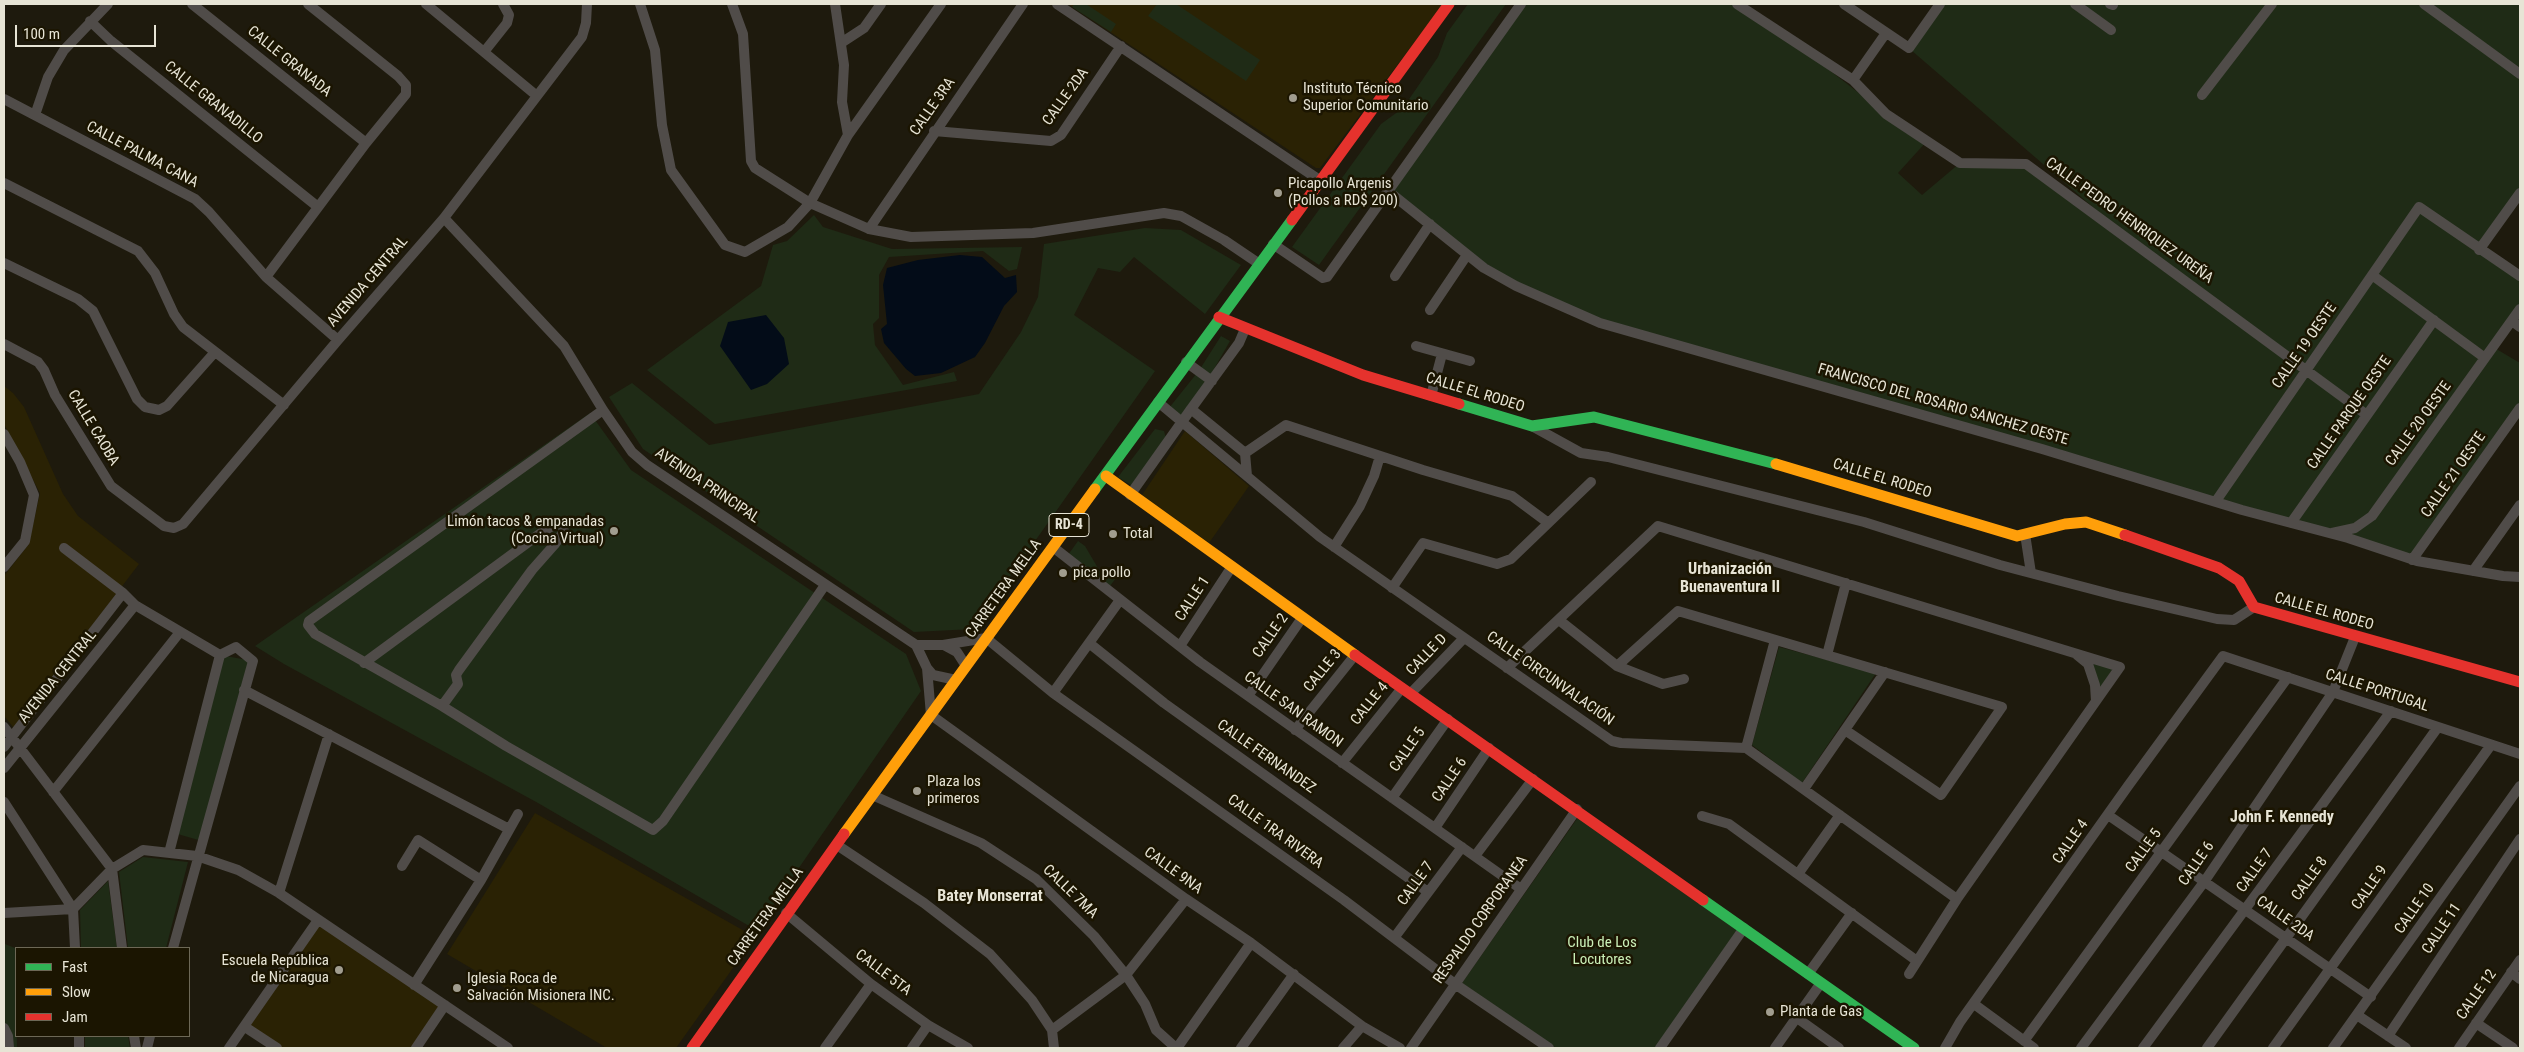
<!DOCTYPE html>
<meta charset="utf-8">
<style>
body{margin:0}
#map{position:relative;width:2524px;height:1052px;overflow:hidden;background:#1e1a0d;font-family:"Roboto Condensed",sans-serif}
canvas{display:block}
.frame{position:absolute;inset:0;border:5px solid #e7e4d5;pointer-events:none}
.legend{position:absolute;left:15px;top:947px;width:175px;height:90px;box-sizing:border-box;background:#1b1501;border:1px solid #6d6856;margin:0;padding:6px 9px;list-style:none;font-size:15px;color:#e7e4d5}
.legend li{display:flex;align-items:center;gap:10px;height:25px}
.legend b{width:25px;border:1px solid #6d6856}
.scale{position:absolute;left:15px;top:25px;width:141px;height:22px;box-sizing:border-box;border:2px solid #e7e4d5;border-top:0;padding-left:6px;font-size:15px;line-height:18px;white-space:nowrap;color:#e7e4d5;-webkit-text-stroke:4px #1b1501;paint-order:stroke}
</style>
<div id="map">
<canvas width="2524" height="1052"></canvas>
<div class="frame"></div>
<ul class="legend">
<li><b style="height:6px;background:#30b455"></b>Fast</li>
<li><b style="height:6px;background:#ff9f0a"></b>Slow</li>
<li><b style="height:6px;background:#e5322d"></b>Jam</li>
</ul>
<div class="scale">100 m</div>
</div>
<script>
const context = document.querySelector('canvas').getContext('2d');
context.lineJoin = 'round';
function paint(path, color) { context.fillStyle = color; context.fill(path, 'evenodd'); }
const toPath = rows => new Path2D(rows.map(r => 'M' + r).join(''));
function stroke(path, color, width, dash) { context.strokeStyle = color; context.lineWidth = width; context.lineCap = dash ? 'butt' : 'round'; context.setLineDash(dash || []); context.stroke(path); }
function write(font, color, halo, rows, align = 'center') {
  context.font = font + ' "Roboto Condensed",sans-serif'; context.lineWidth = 5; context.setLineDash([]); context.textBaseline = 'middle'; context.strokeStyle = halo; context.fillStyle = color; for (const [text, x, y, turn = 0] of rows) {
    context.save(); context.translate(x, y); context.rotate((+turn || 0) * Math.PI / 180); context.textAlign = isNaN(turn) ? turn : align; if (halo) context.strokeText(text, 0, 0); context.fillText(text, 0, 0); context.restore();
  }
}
const built = toPath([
 [1068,4,1443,4,1320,168,1316,168],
 [4,386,13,393,24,407,63,494,78,516,139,564,14,728,4,716,4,576,29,544,40,493,4,424],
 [1185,431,1249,486,1209,543,1142,495],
 [535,813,755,937,676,1048,607,1048,447,954],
 [318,920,445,1005,416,1048,277,1048,248,1029]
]);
const green = toPath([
 [1074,4,1086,4,1116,24,1111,32,1072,7],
 [1157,4,1176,4,1260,60,1246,81,1148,16],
 [1468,4,1506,4,1319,265,1292,247,1381,124,1403,108,1438,57,1447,33],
 [1522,4,1738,4,1793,42,1886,114,1927,141,1898,173,1922,195,1960,163,2026,164,2124,234,1911,50,1945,4,2423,4,2520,75,2520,193,2479,250,2520,276,2520,309,2493,347,2520,363,2520,409,2417,561,1600,323,1516,286,1388,191],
 [2425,4,2520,4,2520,74],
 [814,215,823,227,892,249,1022,247,1017,269,1009,271,983,251,889,257,879,275,879,318,873,324,875,345,903,385,954,372,957,381,715,424,647,370,761,286,773,245,787,241],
 [1145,228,1181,230,1241,265,1205,314,1134,257,1120,272,1098,268,1074,315,1155,371,973,629,914,632,643,449,609,397,632,383,709,445,979,394,1021,332,1038,297,1044,244],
 [1221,336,1230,341,1210,376,1200,369],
 [1197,373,1207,380,1180,417,1169,408],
 [590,413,631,470,906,654,921,691,756,930,538,803,284,664,255,646],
 [1155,429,1164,431,1166,438,1132,486,1118,477],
 [1078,541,1085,546,1102,575,1116,578,1110,586,1068,555],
 [1779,647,1876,673,1802,783,1752,745],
 [220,655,253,661,202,841,174,833],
 [2090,663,2114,667,2097,694],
 [1579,816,1738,929,1655,1048,1556,1048,1462,983],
 [143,857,188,862,166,948,128,948,119,872],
 [108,881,117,948,81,948,80,910],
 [5,944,15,948,17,1048,4,1048],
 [85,1036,128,1036,130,1048,85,1048]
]);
const water = toPath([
 [960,255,982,257,1005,278,1016,275,1017,292,1004,306,985,343,975,357,941,373,915,376,906,369,884,343,881,329,887,324,883,285,887,268,918,260],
 [766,315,784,338,789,364,767,384,751,390,720,346,728,322]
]);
const street = toPath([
 [192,4,366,143],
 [426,4,537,96],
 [640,4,655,50,662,125,671,170,725,245,745,252,788,227,810,203,848,135,941,4],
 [732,4,743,34,751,161,755,168,810,203,869,229,911,237,1033,233,1164,213,1181,216,1224,240,1258,263],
 [835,4,844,65,842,102,848,135],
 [1057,4,1321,181],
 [1737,4,1853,80,1886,114,1960,163,2026,164,2367,415],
 [1844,4,1909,48,1940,4],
 [2075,4,2111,30],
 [2110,4,2113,5],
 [2424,4,2520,74],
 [90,21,111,41,318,207],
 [841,43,864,28,881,4],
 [484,52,507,23,509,15,503,4],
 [1853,80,1886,33],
 [2202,95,2272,4],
 [4,99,195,199,209,212,266,277,338,340],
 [35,115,48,77,64,50,108,4],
 [934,131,1051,141,1061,135,1121,46],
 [4,183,138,251,155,273,174,314,183,327,284,405],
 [1388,191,1484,268,1516,286,1600,323,2042,449,2242,510,2348,538,2417,561,2503,576,2520,577],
 [444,218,564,346,603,410,632,452,647,465,916,645,927,668,933,675,956,680],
 [869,229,1023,4],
 [1273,244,1323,278,1327,277,1521,4],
 [2479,250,2520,193],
 [4,263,78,299,93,311,137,399,145,407,159,410,167,406,215,352],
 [2372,275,2485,358],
 [1395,276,1430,224],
 [266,277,366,143,406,94,406,85,398,76,308,4],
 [1430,310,1467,255],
 [2512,321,2520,327],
 [4,344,38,362,44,370,55,395,111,486,164,526,174,528,183,524,338,340,444,218,582,37,586,23,587,4],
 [1416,346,1470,361],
 [1186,362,1212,381],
 [1431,396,1442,354],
 [1158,402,1320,537,1612,741,1621,743,1746,748,1957,899],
 [1191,409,1239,343,1245,329],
 [1532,426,1581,453,1608,457,1864,522,2000,565,2118,596,2217,619,2234,620,2254,607],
 [4,434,20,462,34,495,25,541,4,567],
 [1245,453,1286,425,1423,470,1512,496,1547,522],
 [1130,495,1191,409,1245,453,1247,476],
 [2216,501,2419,207,2520,276],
 [2291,523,2434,320],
 [2332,533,2355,528,2372,516,2520,309],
 [2025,534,2031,573],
 [1053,547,1200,662,1521,889],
 [1334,547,1360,506,1374,476,1380,456],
 [64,548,123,593,135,605,220,655],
 [2412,560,2520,408],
 [2473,571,2520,505],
 [1392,588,1423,543,1497,564,1511,559,1591,482],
 [1559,620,1617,666,1663,684,1684,679],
 [1089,643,1164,703,1428,892],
 [916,645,943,645,986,638,1053,693,1344,900,1455,984,1549,1048],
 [944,645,957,652,966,666],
 [1180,646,1231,568],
 [1827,655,1846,583],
 [2077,655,2088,664,2095,685,2096,701],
 [364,663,545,530,556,524,563,526,564,531,555,544,532,570,459,670,456,675,458,684,442,706,506,746,653,830,663,821,825,585],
 [1617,666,1678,611,2002,707,1941,795,1845,730],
 [927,668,931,715,1186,899,1251,943,1362,1026,1400,1048],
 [1507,668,1658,526,2120,667,1957,899,1909,974],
 [244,690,509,829],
 [1053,693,1120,600],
 [1411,693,1464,638],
 [1248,696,1302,618],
 [442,706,315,634,308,625,309,621,603,410],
 [4,727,112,869,122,948],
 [1295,730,1355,655],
 [4,747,123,593],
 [1746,748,1775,640],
 [1342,763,1402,688],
 [4,768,135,605],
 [1804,789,1885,672],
 [53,792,180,632],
 [872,795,981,843,1036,879,1094,936,1126,975,1145,1004,1156,1030,1176,1048],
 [1392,798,1448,719],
 [4,802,73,909,75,948],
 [2108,815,2371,997],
 [1702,816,1729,824,1917,961],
 [1435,828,1489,748],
 [837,845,924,903,990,954,1032,1000,1052,1030,1054,1048],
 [169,853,220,655,236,647,253,661,173,948],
 [1475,856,1533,779],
 [402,866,418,840,481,880],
 [1798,874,1840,815],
 [279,893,329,734],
 [4,913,73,909,112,869,143,850,197,856,238,870,279,893,508,1048],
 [786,913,871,984,928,1025,968,1048],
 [1394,938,1462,847],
 [2511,972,2520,979],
 [1808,974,1852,913],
 [414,985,481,880,518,814],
 [1974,1004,2034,1048],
 [2357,1015,2406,1048],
 [1797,1018,1839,1048],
 [2476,1023,2513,1048],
 [245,1027,277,1048],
 [4,1028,8,1036,9,1048],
 [1052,1030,1126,975,1186,899],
 [79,1036,79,1048],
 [134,1036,136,1048],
 [2388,1036,2520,839],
 [2024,1041,2288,677],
 [147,1048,150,1036],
 [229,1048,318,920],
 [416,1048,445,1005],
 [825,1048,871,984],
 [912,1048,928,1025],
 [1177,1048,1251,943],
 [1241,1048,1294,974],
 [1343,1048,1362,1026],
 [1411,1048,1577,809],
 [1660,1048,1744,928],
 [1775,1048,1821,983],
 [1945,1048,1960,1022,2128,786,2223,656,2520,754],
 [2081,1048,2204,882,2333,692,2355,637],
 [2143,1048,2391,711],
 [2207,1048,2438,727],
 [2273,1048,2491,745],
 [2333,1048,2520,786],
 [2459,1048,2520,960]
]);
const fast = toPath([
 [1459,404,1532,426,1594,417,1776,464],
 [1095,489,1292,220],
 [1703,900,1914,1048]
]);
const slow = toPath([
 [1776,464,2017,536,2065,524,2086,522,2125,535],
 [1106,476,1355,655],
 [844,834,1095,489]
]);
const jam = toPath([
 [1292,220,1449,4],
 [1219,317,1363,375,1459,404],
 [2125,535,2219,568,2239,581,2254,607,2520,682],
 [1355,655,1703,900],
 [692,1048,844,834]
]);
const markers = [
 [1293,98,5,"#a19d8f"],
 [1278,193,5,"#a19d8f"],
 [614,531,5,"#a19d8f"],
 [1113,534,5,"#a19d8f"],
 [1063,573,5,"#a19d8f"],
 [917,791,5,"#a19d8f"],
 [339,970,5,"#a19d8f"],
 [457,988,5,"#a19d8f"],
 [1770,1012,5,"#a19d8f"]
];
const shields = [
 [1069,525,40]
];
const shieldNames = [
 ["RD-4",1069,525]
];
const streetNames = [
 ["CALLE GRANADA",289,62,39],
 ["CALLE 2DA",1066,97,-54],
 ["CALLE GRANADILLO",213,103,39],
 ["CALLE 3RA",933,107,-55],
 ["CALLE PALMA CANA",142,155,28],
 ["CALLE PEDRO HENRIQUEZ UREÑA",2129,221,36],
 ["AVENIDA CENTRAL",368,282,-49],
 ["CALLE 19 OESTE",2305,346,-55],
 ["CALLE EL RODEO",1475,393,17],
 ["FRANCISCO DEL ROSARIO SANCHEZ OESTE",1943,405,16],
 ["CALLE PARQUE OESTE",2350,413,-55],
 ["CALLE 20 OESTE",2419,424,-54],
 ["CALLE CAOBA",93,428,59],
 ["CALLE 21 OESTE",2454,475,-55],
 ["CALLE EL RODEO",1882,479,17],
 ["AVENIDA PRINCIPAL",707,486,34],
 ["CARRETERA MELLA",1004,589,-54],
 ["CALLE 1",1193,599,-57],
 ["CALLE EL RODEO",2324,612,16],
 ["CALLE 2",1271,636,-55],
 ["CALLE D",1427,655,-46],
 ["CALLE 3",1323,671,-51],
 ["AVENIDA CENTRAL",58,677,-51],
 ["CALLE CIRCUNVALACIÓN",1550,679,35],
 ["CALLE PORTUGAL",2377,691,18],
 ["CALLE 4",1370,704,-51],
 ["CALLE SAN RAMON",1293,710,36],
 ["CALLE 5",1408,750,-55],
 ["CALLE FERNANDEZ",1266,757,35],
 ["CALLE 6",1450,780,-56],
 ["CALLE 1RA RIVERA",1275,832,36],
 ["CALLE 4",2071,842,-55],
 ["CALLE 5",2144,851,-54],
 ["CALLE 6",2197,864,-55],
 ["CALLE 9NA",1173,871,36],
 ["CALLE 7",2255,871,-54],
 ["CALLE 8",2310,879,-54],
 ["CALLE 7",1416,884,-54],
 ["CALLE 9",2370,888,-55],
 ["CALLE 7MA",1070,892,44],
 ["CALLE 10",2415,909,-55],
 ["CARRETERA MELLA",766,917,-54],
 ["CALLE 2DA",2285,919,35],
 ["RESPALDO CORPORANEA",1481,920,-55],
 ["CALLE 11",2442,929,-56],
 ["CALLE 5TA",883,973,37],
 ["CALLE 12",2477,995,-55]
];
const poiNames = [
 ["Instituto Técnico",1303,89],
 ["Superior Comunitario",1303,106],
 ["Picapollo Argenis",1288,184],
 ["(Pollos a RD$ 200)",1288,201],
 ["Limón tacos & empanadas",604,522,"right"],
 ["(Cocina Virtual)",604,539,"right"],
 ["Total",1123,534],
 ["pica pollo",1073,573],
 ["Plaza los",927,782],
 ["primeros",927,799],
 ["Escuela República",329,961,"right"],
 ["de Nicaragua",329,978,"right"],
 ["Iglesia Roca de",467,979],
 ["Salvación Misionera INC.",467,996],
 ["Planta de Gas",1780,1012]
];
const parkNames = [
 ["Club de Los",1602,943],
 ["Locutores",1602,960]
];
const neighbourhoodNames = [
 ["Urbanización",1730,570],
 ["Buenaventura II",1730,588],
 ["John F. Kennedy",2282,818],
 ["Batey Monserrat",990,897]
];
paint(built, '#2a2204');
paint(green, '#1f2b16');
paint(water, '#030c18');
stroke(street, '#504c49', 10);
stroke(fast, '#30b455', 11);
stroke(slow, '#ff9f0a', 11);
stroke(jam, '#e5322d', 11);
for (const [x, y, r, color] of markers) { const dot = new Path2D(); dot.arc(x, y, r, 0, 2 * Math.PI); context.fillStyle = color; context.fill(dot); stroke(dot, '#1b1501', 2); }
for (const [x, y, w] of shields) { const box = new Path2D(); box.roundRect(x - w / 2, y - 11.5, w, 23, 4); context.fillStyle = '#1b1501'; context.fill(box); stroke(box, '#e7e4d5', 1); }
write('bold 14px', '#e7e4d5', null, shieldNames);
write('15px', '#e7e4d5', '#1b1501', streetNames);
write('15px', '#e7e4d5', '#1b1501', poiNames, 'left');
write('15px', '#caefb7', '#1b1501', parkNames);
write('bold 16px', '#e7e4d5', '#1b1501', neighbourhoodNames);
</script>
